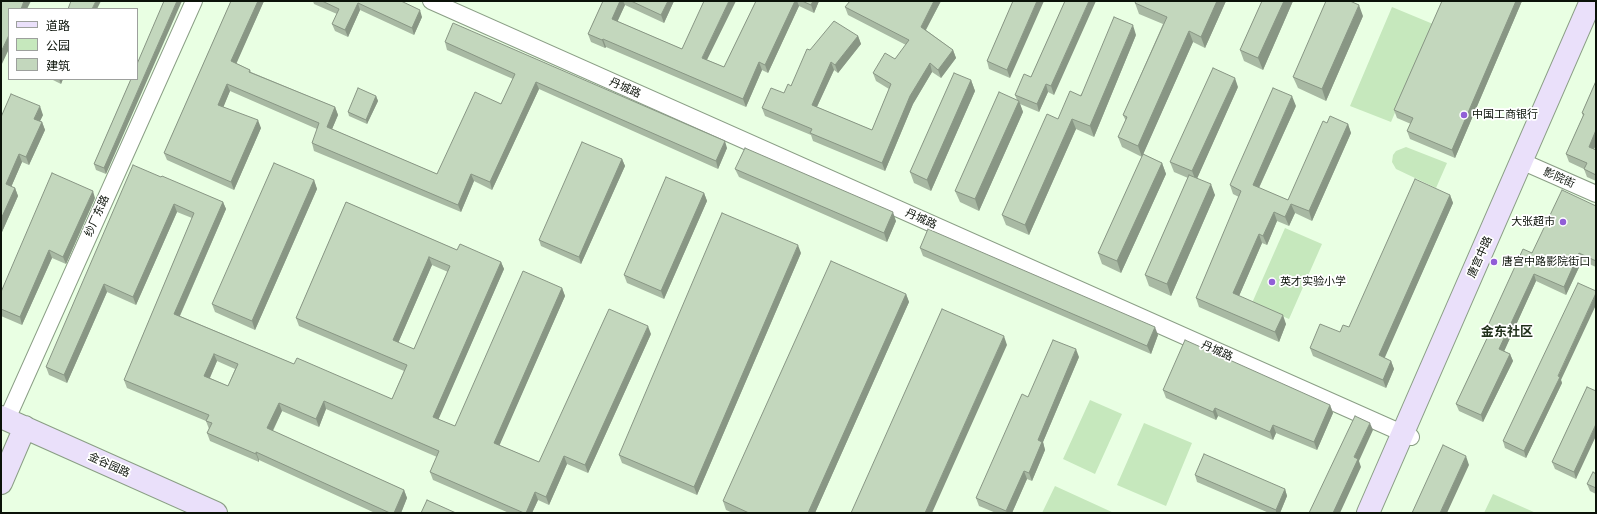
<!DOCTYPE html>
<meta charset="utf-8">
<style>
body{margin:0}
#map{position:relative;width:1597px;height:514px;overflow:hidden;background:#e9ffe3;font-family:Quicksand,"Noto Sans SC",sans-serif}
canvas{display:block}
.frame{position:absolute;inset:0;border:2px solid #0b1209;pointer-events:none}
.legend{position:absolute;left:8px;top:8px;width:130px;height:72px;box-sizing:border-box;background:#fff;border:1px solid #9da09d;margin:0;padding:5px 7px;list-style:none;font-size:12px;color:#0b1209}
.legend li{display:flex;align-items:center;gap:8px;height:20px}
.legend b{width:20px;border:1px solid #9da09d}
</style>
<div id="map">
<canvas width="1597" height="514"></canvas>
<div class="frame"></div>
<ul class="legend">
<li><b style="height:5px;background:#eae0fa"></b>道路</li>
<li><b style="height:11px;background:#c6e8bd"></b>公园</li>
<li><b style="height:11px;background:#c3d7bd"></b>建筑</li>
</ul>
</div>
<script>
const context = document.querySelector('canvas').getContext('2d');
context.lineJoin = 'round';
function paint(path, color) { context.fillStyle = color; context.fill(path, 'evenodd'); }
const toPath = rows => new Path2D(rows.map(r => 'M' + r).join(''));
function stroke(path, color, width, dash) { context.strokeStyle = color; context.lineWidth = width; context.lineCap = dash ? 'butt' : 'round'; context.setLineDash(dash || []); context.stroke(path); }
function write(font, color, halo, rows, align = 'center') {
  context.font = font + ' Quicksand,"Noto Sans SC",sans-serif'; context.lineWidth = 3.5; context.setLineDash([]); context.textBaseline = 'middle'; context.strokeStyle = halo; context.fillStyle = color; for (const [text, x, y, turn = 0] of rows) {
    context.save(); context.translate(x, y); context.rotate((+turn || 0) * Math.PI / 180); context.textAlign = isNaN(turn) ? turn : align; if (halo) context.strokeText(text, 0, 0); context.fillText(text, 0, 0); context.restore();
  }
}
const green = toPath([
 [1392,7,1433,24,1391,122,1350,106],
 [1406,147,1447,163,1436,188,1396,169,1392,162,1393,155,1396,151],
 [1285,228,1322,244,1289,319,1252,303],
 [1090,400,1122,414,1095,474,1063,459],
 [1144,423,1192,443,1166,506,1117,485],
 [1055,486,1114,513,1042,513],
 [1493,494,1536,513,1484,513]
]);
const street = toPath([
 [431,1,1411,437],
 [1521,161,1596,194],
 [7,419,194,1]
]);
const secondary = toPath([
 [1,417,216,513],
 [1,483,25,427],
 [1368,513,1591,1]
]);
const wall = toPath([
 [231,1,264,1,236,63,250,70,251,72,335,107,338,115,332,129,437,174,501,104,513,79,447,50,445,42,727,148,718,169,539,89,492,190,474,181,461,212,314,151,312,143,317,129,230,91,223,107,261,128,234,190,167,160,164,153],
 [313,1,401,1,422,17,414,35,360,10,348,37,335,31,332,24,337,14,314,4],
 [603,1,674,1,664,23,625,5,617,21,724,67,756,1,819,1,814,13,799,6,768,73,762,70,746,107,606,47,605,48,591,42,588,34],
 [941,1,926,30,953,50,956,58,941,78,932,72,913,104,885,171,813,141,811,135,765,116,762,108,784,93,791,86,810,50,858,36,861,44,838,73,834,70,817,107,872,130,889,89,876,81,873,73,895,59,906,45,848,15,845,7],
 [1013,1,1010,78,989,69,987,61],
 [1065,1,1054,95,1048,92,1039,112,1020,104,1023,112,979,211,960,202,955,191,1017,100,1015,95,1031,77],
 [1226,1,1205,48,1193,42,1143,154,1162,163,1166,174,1121,273,1102,264,1098,253,1142,157,1122,147,1118,137,1126,121,1123,115,1163,24,1139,14,1135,3],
 [1262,1,1293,1,1263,70,1244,61,1240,50],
 [1442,1,1522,1,1455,158,1410,139,1407,131,1411,124,1397,118,1394,110],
 [1363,16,1326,101,1298,88,1293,77],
 [1136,35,1094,137,1076,129,1029,235,1006,225,1002,215,1058,119],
 [51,79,63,79,61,84],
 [131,79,106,174,96,170,94,164],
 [971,80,975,91,931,191,914,183,910,172],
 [1596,81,1596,145,1594,149,1596,150,1596,181,1587,177,1584,169,1569,162,1566,154,1583,116,1582,113],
 [1238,87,1197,178,1215,195,1171,296,1149,286,1145,275,1188,178,1174,172,1170,162],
 [376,96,378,101,367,124,349,116,348,112],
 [1296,106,1259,188,1288,200,1327,123,1348,124,1351,133,1312,221,1295,213,1289,226,1277,221,1267,245,1262,243,1239,296,1286,324,1279,342,1199,307,1196,298,1239,197,1233,194,1230,185],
 [43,115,40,121,42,122,45,130,29,165,22,162,11,187,15,188,18,196,2,232,1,232,1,117],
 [622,159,625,166,581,264,541,246,539,240],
 [735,169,896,221,887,242,739,177],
 [161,177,223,202,226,209,180,316,294,364,392,399,404,371,299,326,296,318,346,202,457,250,501,262,504,269,438,419,455,426,562,288,565,296,499,445,539,462,651,334,588,473,567,464,549,505,538,500,532,513,509,513,433,480,430,472,437,457,326,409,319,427,282,411,273,431,404,490,407,498,401,513,375,513,259,460,259,462,210,441,207,433,209,429,206,421,127,388,124,380,192,218,177,212,136,305,107,292,67,383,49,375,46,367],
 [432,265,448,272,414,349,398,343],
 [217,361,235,369,228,386,210,378],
 [314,180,317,189,255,330,215,312,212,304],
 [704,193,707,201,664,299,627,283,624,275],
 [1450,195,1453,203,1384,358,1391,361,1394,369,1386,388,1313,356,1310,348,1349,327],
 [95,198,66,264,52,258,22,325,1,316,1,292],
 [1596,206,1596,267,1582,261,1566,295,1536,281,1504,351,1510,354,1513,361,1483,422,1459,411,1456,404,1488,336,1486,330,1532,253],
 [920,248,1158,335,1151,354,923,256],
 [801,253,697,495,622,463,619,455],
 [906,294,909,302,815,513,733,513,726,510,723,501],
 [1079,357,1043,442,1045,450,1032,481,1027,479,1012,513,996,513,979,506,976,498,1028,397],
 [1561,380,1562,383,1526,458,1505,448,1503,441],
 [1587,387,1576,479,1555,469,1552,462],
 [1163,390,1330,405,1333,413,1317,450,1276,433,1273,440,1218,416,1216,420,1166,398],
 [1596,474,1596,494,1590,491,1587,484],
 [1195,475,1285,489,1287,496,1280,513,1269,513,1197,482]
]);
const shadedWall = toPath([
 [24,1,31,1,27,9,21,9],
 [96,1,101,1,97,9,92,9],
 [177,1,182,1,106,174,104,168],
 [258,1,264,1,234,69,231,61],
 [620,1,623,1,625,5,615,27,612,19],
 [668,1,674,1,664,23,661,15],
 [729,1,736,1,704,66,702,58],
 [795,1,797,1,799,6,768,73,765,65],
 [813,1,819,1,814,13,811,5],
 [934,1,941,1,923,35,921,27],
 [1037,1,1044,1,1010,78,1007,70],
 [1089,1,1096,1,1054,95,1051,86],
 [1217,1,1226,1,1205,48,1201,37],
 [1284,1,1293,1,1263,70,1258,58],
 [1516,1,1522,1,1455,158,1452,150],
 [358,3,360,10,348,37,345,30],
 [1359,5,1363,16,1326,101,1322,89],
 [420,10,422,17,414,35,412,28],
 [1133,25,1136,35,1094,137,1090,126],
 [1189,31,1193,42,1142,157,1138,146],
 [9,35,9,49,1,66,1,52],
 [858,36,861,44,838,73,835,65],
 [603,39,606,47,605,48,602,40],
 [953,50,956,58,941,78,938,70],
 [759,62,762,70,746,107,743,99],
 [831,62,834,70,814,113,812,105],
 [930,63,932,72,913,104,885,171,882,163,910,96],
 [1235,78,1238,87,1196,181,1192,171],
 [59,79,63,79,61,84],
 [971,80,975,91,931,191,927,180],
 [536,82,539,89,492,190,490,182],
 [227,84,230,91,221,113,218,105],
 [1046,84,1048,92,1039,112,1037,104],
 [376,96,378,101,367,124,366,120],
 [1292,96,1296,106,1256,194,1253,185],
 [1019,101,1023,112,979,211,975,199],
 [40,106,43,115,37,127,34,119],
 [335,107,338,115,330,134,327,127],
 [1072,119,1076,129,1029,235,1025,225],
 [258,120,261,128,234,190,231,182],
 [42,122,45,130,29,165,26,157],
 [1348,124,1351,133,1312,221,1309,211],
 [1596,130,1596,145,1591,155,1589,147],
 [725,141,727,148,718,169,716,161],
 [19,154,22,162,9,192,6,184],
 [622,159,625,166,581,264,579,257],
 [1162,163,1166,174,1121,273,1117,261],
 [471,174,474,181,461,212,458,205],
 [314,180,317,189,255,330,252,321],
 [1211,184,1215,195,1171,296,1167,284],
 [15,188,18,196,2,232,1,230,1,219],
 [93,191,95,198,66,264,63,257],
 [704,193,707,201,664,299,661,291],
 [1450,195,1453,203,1382,364,1379,355],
 [223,202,226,209,177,322,174,314],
 [174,204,177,212,136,305,133,297],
 [1291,204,1295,213,1289,226,1285,217],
 [893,212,896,221,887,242,884,233],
 [1274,212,1277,221,1267,245,1263,236],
 [1259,234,1262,243,1236,303,1233,293],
 [798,245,801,253,697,495,694,487],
 [49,250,52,258,22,325,20,317],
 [1579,253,1582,261,1566,295,1564,287],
 [429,257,432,265,396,348,393,340],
 [501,262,504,269,436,425,433,417],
 [1534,274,1536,281,1502,356,1499,349],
 [104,284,107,292,67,383,64,375],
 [562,288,565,296,497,451,494,443],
 [1596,293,1596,305,1561,380,1562,383,1526,458,1524,451],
 [906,294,909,302,815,513,808,513],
 [1283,315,1286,324,1279,342,1275,332],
 [648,326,651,334,588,473,585,465],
 [1155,327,1158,335,1151,354,1147,346],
 [1004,336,1007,345,932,513,925,513],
 [1076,349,1079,357,1043,442,1045,450,1032,481,1029,473,1038,440],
 [214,354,217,361,207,384,204,376],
 [1510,354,1513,361,1483,422,1481,415],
 [1391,361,1394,369,1386,388,1383,380],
 [324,401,326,409,319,427,316,419],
 [279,403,282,411,270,436,267,428],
 [1330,405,1333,413,1317,450,1314,442],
 [1215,408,1218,416,1216,420,1213,412],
 [1370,423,1373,430,1359,461,1361,467,1340,513,1333,513,1354,457],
 [1596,424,1596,436,1576,479,1574,472],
 [1273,425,1276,433,1273,440,1270,432],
 [256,452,259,460,259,462,256,454],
 [564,456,567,464,549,505,546,497],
 [1466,456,1469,465,1447,513,1440,513],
 [1024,471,1027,479,1012,513,1007,513,1006,511],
 [1285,489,1287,496,1280,513,1276,513,1276,510],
 [404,490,407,498,401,513,394,513],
 [535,492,538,500,532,513,526,513]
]);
const building = toPath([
 [1,1,24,1,21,9,9,9,9,35,1,52,1,1],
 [71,1,96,1,92,9,68,9,71,1],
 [164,1,177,1,104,168,94,164,131,79,137,79,137,64,164,1],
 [231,1,258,1,231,61,250,70,249,72,335,107,327,127,437,174,475,92,501,104,515,74,445,42,453,23,725,141,716,161,536,82,490,182,471,174,458,205,312,143,319,123,227,84,218,105,258,120,231,182,164,153,231,1],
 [322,1,401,1,420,10,412,28,358,3,345,30,332,24,339,9,322,1],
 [603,1,620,1,612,19,682,49,704,1,729,1,702,58,724,67,756,1,795,1,765,65,759,62,743,99,603,39,602,40,588,34,603,1],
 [631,1,668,1,661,15,631,1],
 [802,1,813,1,811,5,802,1],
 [850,1,934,1,921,27,953,50,938,70,930,63,910,96,882,163,810,133,812,129,762,108,771,88,784,93,788,84,791,86,807,49,810,50,834,21,858,36,835,65,831,62,812,105,872,130,891,84,873,73,885,53,895,59,909,40,845,7,850,1],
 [1013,1,1037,1,1007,70,987,61,1013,1],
 [1065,1,1089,1,1051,86,1046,84,1037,104,1015,95,1024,74,1031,77,1065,1],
 [1136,1,1217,1,1201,37,1189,31,1138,146,1118,137,1127,117,1123,115,1167,17,1135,3,1136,1],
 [1262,1,1284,1,1258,58,1240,50,1262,1],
 [1326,1,1350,1,1359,5,1322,89,1293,77,1326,1],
 [1442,1,1516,1,1452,150,1407,131,1413,118,1394,110,1442,1],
 [1114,17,1133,25,1090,126,1072,119,1025,225,1002,215,1047,114,1058,119,1070,91,1081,96,1114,17],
 [1213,68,1235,78,1192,171,1170,162,1213,68],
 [954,73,971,80,927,180,910,172,954,73],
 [1596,81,1596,130,1589,147,1596,150,1596,175,1584,169,1587,163,1566,154,1584,114,1582,113,1596,81],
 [358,88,376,96,366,120,348,112,358,88],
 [1273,88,1292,96,1253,185,1288,200,1323,121,1327,123,1330,116,1348,124,1309,211,1291,204,1285,217,1274,212,1263,236,1259,234,1233,293,1283,315,1275,332,1196,298,1241,191,1230,185,1273,88],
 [999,92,1019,101,975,199,955,191,999,92],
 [11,94,40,106,34,119,42,122,26,157,19,154,6,184,15,188,1,219,1,117,11,94],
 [582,142,622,159,579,257,539,240,582,142],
 [745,148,893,212,884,233,735,169,745,148],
 [1143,154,1162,163,1117,261,1098,253,1143,154],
 [274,163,314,180,252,321,212,304,274,163],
 [133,165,161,177,162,176,223,202,174,314,294,364,297,358,392,399,407,365,296,318,346,202,457,250,460,244,501,262,433,417,455,426,523,271,562,288,494,443,539,462,609,309,648,326,585,465,564,456,546,497,535,492,526,513,524,513,430,472,439,451,324,401,316,419,279,403,267,428,404,490,394,513,390,513,256,452,256,454,207,433,212,423,206,421,209,415,124,380,194,213,174,204,133,297,104,284,64,375,46,367,133,165],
 [429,257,450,266,414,349,393,340,429,257],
 [214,354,238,364,228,386,204,376,214,354],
 [52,173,93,191,63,257,49,250,20,317,1,309,1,292,52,173],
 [1189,175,1211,184,1167,284,1145,275,1189,175],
 [666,177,704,193,661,291,624,275,666,177],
 [1415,179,1450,195,1379,355,1391,361,1383,380,1310,348,1320,324,1340,332,1343,325,1349,327,1415,179],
 [1562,190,1596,206,1596,261,1579,253,1564,287,1534,274,1499,349,1510,354,1481,415,1456,404,1490,332,1486,330,1523,249,1532,253,1562,190],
 [722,213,798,245,694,487,619,455,722,213],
 [928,229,1155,327,1147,346,920,248,928,229],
 [831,261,906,294,808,513,749,513,723,501,831,261],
 [1578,283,1596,291,1596,293,1558,376,1560,377,1524,451,1503,441,1578,283],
 [942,309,1004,336,925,513,851,513,942,309],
 [1053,340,1076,349,1038,440,1042,442,1029,473,1024,471,1006,511,976,498,1022,394,1028,397,1053,340],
 [1185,340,1330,405,1314,442,1273,425,1270,432,1215,408,1213,412,1163,390,1185,340],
 [1587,387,1596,391,1596,424,1574,472,1552,462,1587,387],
 [1355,416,1370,423,1354,457,1358,459,1333,513,1309,513,1355,416],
 [1443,445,1466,456,1440,513,1412,513,1443,445],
 [1204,454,1285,489,1276,510,1195,475,1204,454],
 [1593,472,1596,474,1596,488,1587,484,1593,472],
 [427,500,456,513,421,513,427,500]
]);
const markers = [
 [1464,115,4,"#915ed7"],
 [1563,222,4,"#915ed7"],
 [1494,262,4,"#915ed7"],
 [1272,282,4,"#915ed7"]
];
const streetNames = [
 ["丹城路",625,88,24],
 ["影院街",1559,178,24],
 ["纱厂东路",97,216,-66],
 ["丹城路",921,219,24],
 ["唐宫中路",1480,257,-66],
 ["丹城路",1217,351,24],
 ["金谷园路",109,465,24]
];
const poiNames = [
 ["中国工商银行",1472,115],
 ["大张超市",1555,222,"right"],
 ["唐宫中路影院街口",1502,262],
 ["英才实验小学",1280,282]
];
const quarterNames = [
 ["金东社区",1507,332]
];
paint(green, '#c6e8bd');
stroke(street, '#8a9e85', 18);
stroke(secondary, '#8a9e85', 24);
stroke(street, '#fff', 16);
stroke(secondary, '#eae0fa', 22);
paint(wall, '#a8b9a3');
paint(shadedWall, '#889684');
paint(building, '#c3d7bd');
stroke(building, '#889684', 1);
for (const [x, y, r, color] of markers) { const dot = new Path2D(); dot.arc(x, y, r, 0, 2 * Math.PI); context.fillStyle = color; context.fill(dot); stroke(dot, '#fff', 1.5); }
write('11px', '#0b1209', '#fff', streetNames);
write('11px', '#0b1209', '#fff', poiNames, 'left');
write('bold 13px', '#1f2f1a', '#fff', quarterNames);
</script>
